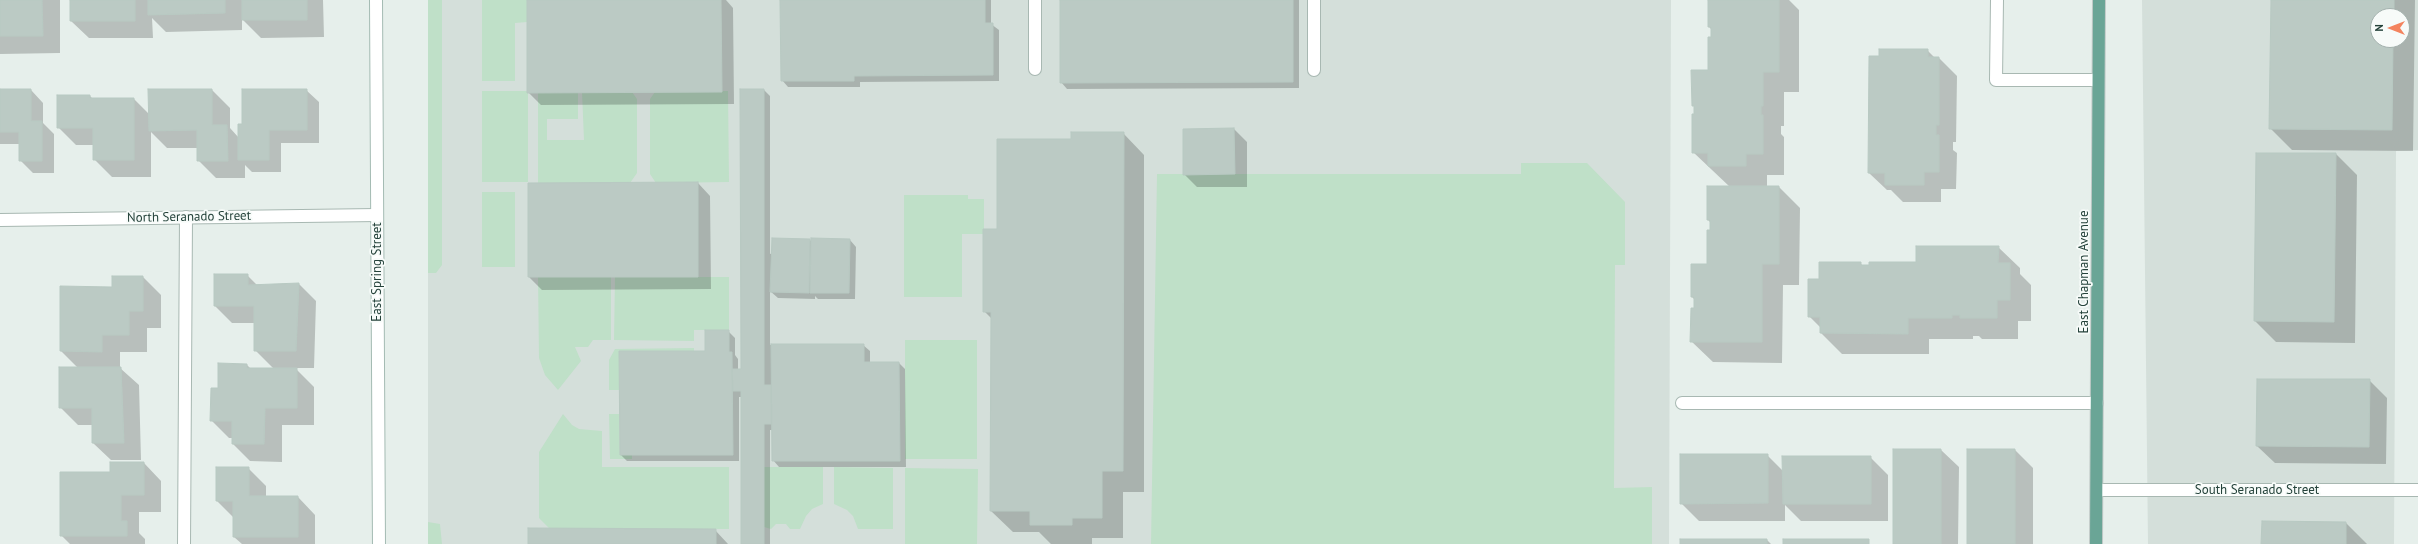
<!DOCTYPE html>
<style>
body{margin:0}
#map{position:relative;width:2418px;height:544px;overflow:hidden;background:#e6efeb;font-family:"PT Sans",sans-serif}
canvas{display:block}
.north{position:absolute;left:2370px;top:8px;width:40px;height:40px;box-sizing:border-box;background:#f7fbf9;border:1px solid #a3b1ad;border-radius:50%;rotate:270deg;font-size:11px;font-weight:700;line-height:16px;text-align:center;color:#24423a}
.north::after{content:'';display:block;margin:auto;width:14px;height:18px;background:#f4845f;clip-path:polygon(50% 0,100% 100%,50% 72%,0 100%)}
</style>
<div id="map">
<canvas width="2418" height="544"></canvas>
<div class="north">N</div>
</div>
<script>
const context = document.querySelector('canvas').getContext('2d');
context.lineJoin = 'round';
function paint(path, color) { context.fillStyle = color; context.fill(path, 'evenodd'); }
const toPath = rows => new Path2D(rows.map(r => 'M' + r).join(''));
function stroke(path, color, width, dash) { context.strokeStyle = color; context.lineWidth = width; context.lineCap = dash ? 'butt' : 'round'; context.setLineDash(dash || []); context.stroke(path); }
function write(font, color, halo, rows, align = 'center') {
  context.font = font + ' "PT Sans",sans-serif'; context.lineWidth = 3.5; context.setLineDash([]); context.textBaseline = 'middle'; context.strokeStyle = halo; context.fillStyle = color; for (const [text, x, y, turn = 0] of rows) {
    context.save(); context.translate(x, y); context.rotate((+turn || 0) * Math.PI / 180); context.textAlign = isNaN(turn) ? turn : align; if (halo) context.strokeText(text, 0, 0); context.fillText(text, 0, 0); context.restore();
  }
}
const built = toPath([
 [428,0,1671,0,1669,544,428,544],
 [2142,0,2418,0,2418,150,2396,151,2394,544,2148,544],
 [2378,16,2402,16,2402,40,2378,40]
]);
const green = toPath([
 [428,0,442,0,442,265,436,273,428,273],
 [482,0,527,0,527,22,515,23,515,81,482,81],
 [482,91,528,91,528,182,482,182],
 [728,91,729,182,656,183,650,174,650,99,655,92],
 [538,92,578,92,578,119,547,119,547,140,584,140,582,92,632,92,637,99,637,173,630,183,538,183],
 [1521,163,1587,163,1625,202,1625,265,1615,265,1614,488,1652,487,1652,544,1151,544,1157,174,1521,174],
 [482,192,515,192,515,267,482,267],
 [904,195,968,195,968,199,984,199,984,234,962,234,962,297,904,297],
 [538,277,611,277,611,340,593,340,588,347,575,347,581,361,558,390,545,375,539,358],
 [615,277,729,277,729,330,694,330,694,341,614,340],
 [905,340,977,340,977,459,905,459],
 [694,348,694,351,619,351,619,390,609,390,609,360,615,349],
 [563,414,572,425,579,429,602,431,602,467,729,467,729,529,550,529,539,518,539,452],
 [609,414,619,414,620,455,632,455,632,459,610,459],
 [764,467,823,467,823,504,812,509,806,516,800,529,790,529,786,524,776,524,771,529,764,527],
 [834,467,893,468,893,529,858,529,853,516,847,510,834,504],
 [905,468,978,469,977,544,905,544],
 [428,522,440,524,442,544,428,544]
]);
const shadow = toPath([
 [0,0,60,0,60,53,0,54],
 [71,0,323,0,324,37,261,38,242,19,242,30,166,32,152,18,153,38,89,38,71,21],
 [528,0,726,0,733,8,734,104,541,105,528,92],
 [781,0,991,0,991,24,999,30,999,81,860,82,860,87,788,87,782,80],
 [1061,0,1299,0,1299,88,1067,89,1061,82],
 [1709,0,1789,0,1799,10,1799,92,1784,92,1784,126,1781,126,1781,134,1784,137,1784,175,1767,175,1767,187,1779,187,1800,208,1799,285,1783,285,1782,363,1713,362,1691,341,1695,300,1692,297,1708,265,1711,231,1711,223,1708,220,1730,187,1693,152,1695,107,1693,105,1709,71,1712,38,1712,30,1709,27],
 [2272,0,2415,0,2413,151,2292,150,2270,128],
 [2378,16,2402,16,2402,40,2378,40],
 [1927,50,1935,58,1939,58,1957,76,1956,142,1953,142,1953,150,1957,153,1956,189,1941,189,1941,202,1903,202,1891,190,1887,190,1869,173],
 [0,90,31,90,43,103,43,123,54,134,54,173,33,173,20,160,20,144,0,144],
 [212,90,230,108,230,128,239,138,243,125,306,90,319,102,319,143,281,143,281,172,252,172,245,165,245,178,216,178,198,160,198,148,167,148,151,132,151,177,112,177,94,159,94,145,76,145,58,127,90,96,93,99,134,99,149,114],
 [764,90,770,96,770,254,810,240,812,242,850,240,856,247,855,299,818,299,815,296,815,299,778,298,770,291,770,345,863,345,870,351,870,363,899,363,905,369,906,467,779,467,773,460,772,430,770,430,770,544,742,544,742,397,739,397,739,461,627,461,621,455,706,352,728,331,735,338,735,355,738,359,738,370,742,370],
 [1234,129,1247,142,1247,187,1197,187,1184,174],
 [1123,133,1144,155,1144,492,1123,492,1123,538,1092,538,1092,544,1051,544,1039,532,1013,532,991,511,992,319,984,311,998,230,1072,140],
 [2257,154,2336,154,2357,175,2355,343,2276,342,2255,321],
 [698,183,710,196,711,289,542,290,529,277],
 [1998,247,2020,268,2020,274,2031,285,2031,321,2018,321,2018,339,1982,339,1979,336,1973,336,1973,339,1929,339,1929,354,1842,354,1821,333,1821,328,1809,316,1820,280,1860,263,1863,266,1917,263],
 [247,275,258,286,299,284,316,301,314,368,295,368,314,387,314,425,282,425,282,462,250,461,233,444,233,438,229,438,212,421,219,389,247,365,251,369,274,369,255,350,255,323,232,323,215,306],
 [113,277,143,277,161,295,161,328,147,328,147,352,120,352,120,368,139,385,141,460,111,460,93,443,93,425,78,425,60,407,78,368,61,351,113,288],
 [2369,380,2387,398,2386,464,2275,463,2257,446],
 [1941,450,1959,467,1958,544,1894,544],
 [2015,450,2033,468,2033,544,1968,544],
 [1767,455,1783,471,1870,457,1888,475,1888,521,1801,521,1785,505,1785,521,1699,521,1681,503],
 [144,463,161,481,161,512,139,512,139,533,145,539,145,544,70,544,61,535,111,473],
 [248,468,266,486,266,497,298,497,315,515,315,544,242,544,234,537,234,518,217,501],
 [2346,523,2367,544,2262,544],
 [715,530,728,544,529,544],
 [1767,540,1771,544,1681,544]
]);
const building = toPath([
 [0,0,42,0,43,36,0,36,0,0],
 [70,0,135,0,135,21,70,21,70,0],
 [148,0,225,0,225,13,148,15,148,0],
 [242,0,307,0,307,20,242,20,242,0],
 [527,0,721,0,722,92,527,93,527,0],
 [780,0,985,0,985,23,993,23,993,75,854,76,854,81,781,81,780,0],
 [1060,0,1293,0,1293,82,1060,83,1060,0],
 [1708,0,1779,0,1779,72,1763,72,1763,106,1761,106,1761,115,1763,115,1763,154,1746,154,1746,166,1708,166,1708,153,1692,153,1692,114,1694,114,1694,106,1692,106,1691,70,1708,70,1708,37,1711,37,1711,27,1708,27,1708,0],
 [2271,0,2394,0,2394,16,2378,16,2378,40,2393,40,2392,130,2269,129,2271,0],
 [1879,49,1928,49,1928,57,1939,57,1939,125,1936,125,1936,135,1939,135,1939,172,1924,172,1924,185,1885,185,1885,173,1868,173,1869,56,1879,56,1879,49],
 [0,89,31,89,31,121,42,121,42,161,19,161,19,132,0,132,0,89],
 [148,89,212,89,212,125,227,125,228,161,197,161,197,130,149,131,148,89],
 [242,89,307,89,307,130,269,130,269,160,238,160,238,124,242,124,242,89],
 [740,89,764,89,764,385,771,385,771,424,764,424,764,544,741,544,741,391,733,391,732,369,741,369,740,89],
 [57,95,90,95,90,98,134,98,134,160,93,160,93,128,57,128,57,95],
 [1234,128,1235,174,1183,175,1183,129,1234,128],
 [1071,132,1124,132,1123,471,1102,471,1102,518,1072,518,1072,525,1030,525,1030,511,990,511,991,312,983,312,983,229,997,229,997,139,1071,139,1071,132],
 [2256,153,2336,153,2334,322,2254,321,2256,153],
 [698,182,698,277,528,277,528,183,698,182],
 [1707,186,1779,186,1779,264,1762,264,1762,342,1690,342,1691,308,1694,308,1694,297,1691,297,1691,264,1707,264,1707,230,1710,230,1710,220,1707,220,1707,186],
 [772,238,810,239,809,293,770,292,772,238],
 [811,238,850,239,849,293,810,293,811,238],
 [1916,246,1999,246,1998,263,2010,263,2010,300,1997,300,1997,318,1960,318,1960,315,1952,315,1952,318,1908,318,1908,334,1820,333,1820,317,1808,317,1808,279,1819,279,1819,262,1861,262,1861,265,1869,265,1869,262,1916,262,1916,246],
 [214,274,248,274,248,285,299,283,296,351,254,351,254,306,214,306,214,274],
 [112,276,143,276,143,311,129,311,129,335,102,335,102,352,60,351,60,286,112,287,112,276],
 [705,330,729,330,729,352,732,352,733,455,620,455,619,351,705,351,705,330],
 [771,344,864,344,864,362,899,362,900,461,772,461,771,344],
 [218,363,247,364,247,368,297,368,297,408,265,408,264,444,232,444,232,421,210,421,211,388,218,388,218,363],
 [59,367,121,367,124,443,92,443,92,408,59,408,59,367],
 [2257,379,2370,379,2369,447,2256,446,2257,379],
 [1893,449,1941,449,1941,544,1893,544,1893,449],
 [1967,449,2015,449,2015,544,1967,544,1967,449],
 [1680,454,1768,454,1768,503,1680,504,1680,454],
 [1782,456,1871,456,1871,504,1783,504,1782,456],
 [110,462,144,462,144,495,121,495,121,521,127,521,127,536,60,536,60,472,110,472,110,462],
 [216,467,249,467,249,496,298,496,298,537,233,537,233,501,216,501,216,467],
 [2262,521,2346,522,2346,544,2261,544,2262,521],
 [528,528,716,529,716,544,528,544,528,528],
 [1680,539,1767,539,1767,544,1680,544,1680,539],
 [1783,539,1869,539,1869,544,1783,544,1783,539]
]);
const lane = toPath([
 [1035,0,1035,69],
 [1314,0,1314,70],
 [1997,0,1996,80,2098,80],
 [1682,403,2097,403],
 [184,544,186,217]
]);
const street = toPath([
 [0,220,377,215],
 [2097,490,2418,490]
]);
const secondary = toPath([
 [376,0,379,544]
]);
const primary = toPath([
 [2096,544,2099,0]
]);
const streetNames = [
 ["North Seranado Street",189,217,-1],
 ["East Spring Street",377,272,-90],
 ["East Chapman Avenue",2084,272,-90],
 ["South Seranado Street",2257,490]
];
paint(built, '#d4dfda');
paint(green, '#bfe0c8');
paint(shadow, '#0003');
paint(building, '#bbcac4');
stroke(building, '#b8c9c2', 1);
stroke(lane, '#a8b8b2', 14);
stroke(street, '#a8b8b2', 14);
stroke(secondary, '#a4bbb3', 14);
stroke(primary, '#c2cac8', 14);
stroke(lane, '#fff', 12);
stroke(street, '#fff', 12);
stroke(secondary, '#fff', 12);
stroke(primary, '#6aa596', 12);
write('13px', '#24423a', '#f7fbf9', streetNames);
</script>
